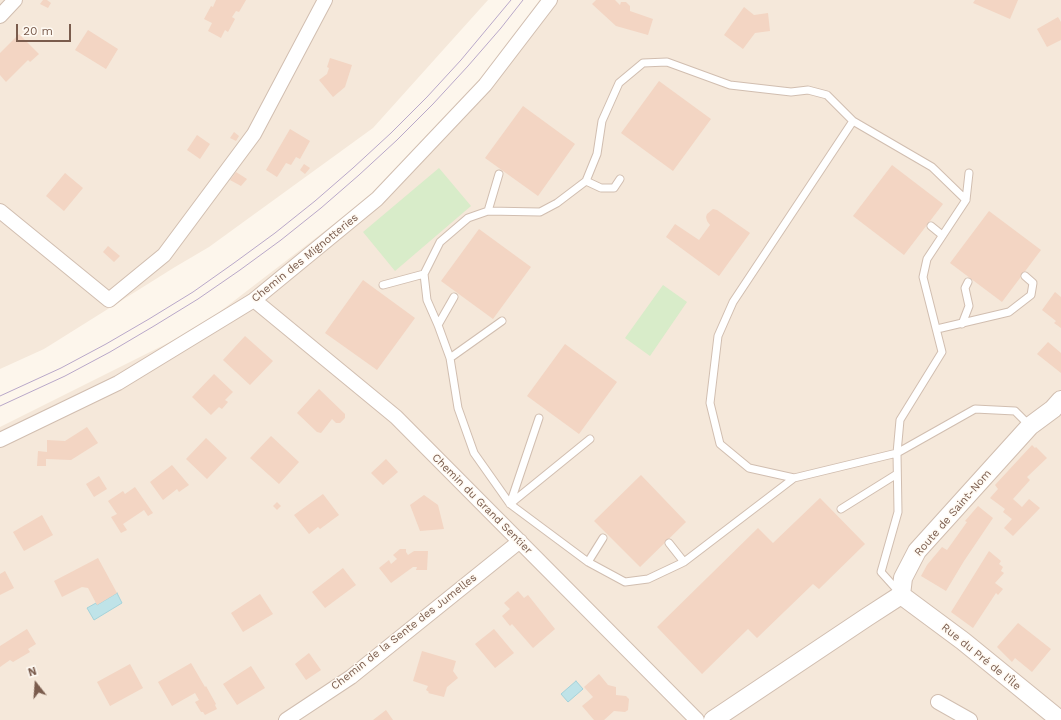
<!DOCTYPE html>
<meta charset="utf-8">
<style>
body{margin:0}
#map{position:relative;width:1061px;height:720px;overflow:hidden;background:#fdf6ec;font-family:"Work Sans",sans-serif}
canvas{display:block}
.north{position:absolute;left:16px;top:664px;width:40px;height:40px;-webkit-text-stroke:3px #fffaf3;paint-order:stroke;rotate:343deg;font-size:11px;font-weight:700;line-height:16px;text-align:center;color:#7a5c4d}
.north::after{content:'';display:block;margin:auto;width:14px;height:18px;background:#7a5c4d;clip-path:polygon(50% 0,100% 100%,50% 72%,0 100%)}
.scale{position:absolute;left:16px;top:24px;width:55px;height:18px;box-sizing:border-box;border:2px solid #7a5c4d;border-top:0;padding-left:5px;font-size:12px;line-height:14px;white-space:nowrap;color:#7a5c4d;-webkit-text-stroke:3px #fffaf3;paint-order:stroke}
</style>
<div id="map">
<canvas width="1061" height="720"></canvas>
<div class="north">N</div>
<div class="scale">20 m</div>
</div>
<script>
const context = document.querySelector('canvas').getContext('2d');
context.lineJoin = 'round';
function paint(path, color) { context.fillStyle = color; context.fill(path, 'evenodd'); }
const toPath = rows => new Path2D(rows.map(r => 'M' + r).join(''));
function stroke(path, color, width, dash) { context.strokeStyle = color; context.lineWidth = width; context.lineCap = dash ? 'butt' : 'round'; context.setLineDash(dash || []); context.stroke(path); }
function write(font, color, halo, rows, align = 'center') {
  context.font = font + ' "Work Sans",sans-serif'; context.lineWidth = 3; context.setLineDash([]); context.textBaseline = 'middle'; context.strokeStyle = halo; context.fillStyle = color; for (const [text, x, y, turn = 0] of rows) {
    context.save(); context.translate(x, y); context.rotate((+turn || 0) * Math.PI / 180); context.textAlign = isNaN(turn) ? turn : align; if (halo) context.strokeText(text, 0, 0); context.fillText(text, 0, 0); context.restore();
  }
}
const residential = toPath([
 [0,0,488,0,373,128,209,247,175,267,44,349,0,369],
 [543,0,1061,0,1061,720,0,720,0,427,200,327,369,197,479,83]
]);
const green = toPath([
 [439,168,471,206,395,271,363,232],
 [663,285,687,302,650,356,625,338]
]);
const water = toPath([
 [117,593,122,603,94,620,87,608,96,603,97,605,117,593],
 [576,681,583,689,568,702,561,694,576,681]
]);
const building = toPath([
 [43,0,47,0,51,3,48,8,40,4],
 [216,0,246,0,239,12,236,11,232,17,235,19,228,32,225,30,221,38,208,31,212,23,204,19,211,6,213,7],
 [596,0,615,0,620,5,621,2,626,2,630,6,630,11,653,19,648,35,616,26,592,4],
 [975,0,1018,0,1010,19,973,3],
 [744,7,754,15,768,13,770,31,755,33,743,49,724,35],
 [1058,17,1061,22,1061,40,1047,47,1037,29],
 [88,30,118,49,106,69,75,50],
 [19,34,39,54,30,62,28,60,6,82,0,75,0,53],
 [330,58,352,65,345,87,333,97,319,80,327,74,329,68,327,67],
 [659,81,711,119,673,171,621,133],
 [523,106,575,144,538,196,485,158],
 [290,129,310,141,300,159,296,157,291,165,286,163,277,177,266,170],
 [234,132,239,136,236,141,230,138],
 [197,135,210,144,200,159,187,150],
 [304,164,310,168,305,174,300,170],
 [892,165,943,204,904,255,853,216],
 [236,172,247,179,241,186,230,180],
 [65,173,83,188,64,211,46,196],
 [713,209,717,210,750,233,719,276,666,237,675,224,699,240,710,225,707,221,706,217,707,214],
 [989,211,1041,250,1002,302,950,263],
 [479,229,531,267,493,319,441,281],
 [108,246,120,256,114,262,103,252],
 [363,280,415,318,377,370,325,333],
 [1055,292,1061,297,1061,328,1054,323,1056,321,1042,310],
 [245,336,273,361,250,385,223,360],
 [1048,342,1061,353,1061,373,1037,354],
 [565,344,617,382,579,434,527,396],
 [214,374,233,392,225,400,228,402,222,409,219,407,211,415,192,397],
 [319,389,345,414,345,418,340,423,336,423,332,419,321,433,317,432,297,413],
 [87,427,98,443,71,460,46,459,46,466,37,466,38,451,47,452,47,440,65,441],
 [271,436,299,462,279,484,250,458],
 [206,438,227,458,207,479,186,459],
 [1032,445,1035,448,1036,447,1047,458,1027,477,1030,480,1013,499,1022,507,1029,499,1040,508,1013,536,1004,528,1012,519,1003,512,1005,509,990,498,998,489,995,485],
 [386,459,398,472,383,485,371,473],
 [172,465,189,485,179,492,177,489,163,500,150,482],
 [641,475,686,522,640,567,594,521],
 [99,476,107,489,94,497,86,484],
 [135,487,153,513,148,516,144,510,123,524,127,530,121,533,111,517,117,514,108,501,123,491,125,494],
 [323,494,339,515,320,529,318,527,309,534,294,515],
 [424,495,438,505,444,529,420,531,410,505],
 [820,498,865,544,819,589,813,584,757,638,748,629,702,674,657,627,758,528,773,543],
 [277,502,281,506,277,510,273,506],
 [978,506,993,518,964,561,946,591,921,576,927,565,942,547,947,550,967,522,965,521],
 [42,515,53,535,24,551,13,532],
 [400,549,406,549,406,552,408,555,414,551,428,551,427,570,416,570,417,567,413,567,391,583,379,568,389,560,391,564,397,559,393,555],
 [989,551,1001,561,999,564,1003,567,1001,571,1004,573,995,583,1003,589,998,595,996,593,973,628,951,612],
 [98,558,117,593,97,605,88,588,82,587,62,597,54,581],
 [343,568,356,585,325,608,312,592],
 [5,571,14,588,0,595,0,574],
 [518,591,524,598,528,595,555,629,533,648,512,624,510,626,502,616,510,609,504,603],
 [260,594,273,614,243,632,231,613],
 [1018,623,1051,649,1032,672,1015,658,1012,662,997,647],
 [27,629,36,644,28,649,30,652,13,662,10,660,0,667,0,646],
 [494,629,514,653,495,668,475,644],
 [422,651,456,661,453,671,458,678,447,687,444,697,428,693,429,692,426,690,428,686,413,681],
 [309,653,321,670,306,680,295,664],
 [191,663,205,687,206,686,216,704,215,705,217,709,205,715,203,712,201,712,195,702,199,700,195,693,172,706,158,682],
 [130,664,143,688,110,706,97,682],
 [251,666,265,688,237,705,223,684],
 [599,674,608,685,616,687,616,695,626,696,629,699,628,710,625,712,614,711,604,720,594,720,582,706,593,697,584,687],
 [386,710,393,720,373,720]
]);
const service = toPath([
 [853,121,827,95,808,90,791,92,730,85,667,62,643,63,619,83,602,121,597,154,586,181,557,203,540,212,488,211,468,218,440,242,424,274,427,300,438,325,450,358,458,408,474,453,510,504,588,562,625,582,648,579,684,562,794,478,897,453,975,409,1015,411,1030,426],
 [586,181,601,188,614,188,620,179],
 [488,211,499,174],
 [931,226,942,235],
 [383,285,424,274],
 [962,324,969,306,965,288,968,282],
 [438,325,454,297],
 [937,329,1009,312,1031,295,1033,283,1025,276],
 [450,358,502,321],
 [539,418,510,504,590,439],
 [794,478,749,468,720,444,710,403,718,336,733,302,853,121,932,167,966,200],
 [841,509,897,474],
 [669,543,684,562],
 [588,562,603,538],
 [899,592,881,572,898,512,897,453,900,420,942,352,923,277,927,259,966,200,969,173]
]);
const minor = toPath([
 [0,16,15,0],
 [0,211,109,300,164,255,254,134,325,0],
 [254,300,396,417,697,720],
 [0,440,118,383,254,300,377,199,485,85,550,0],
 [938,702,970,720],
 [286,720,351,677,520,541]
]);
const tertiary = toPath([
 [901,595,903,578,917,551,1030,426,1053,409,1061,400],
 [901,595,963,641,1060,720],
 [713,720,867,617,901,595]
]);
const tram = toPath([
 [0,396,61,368,106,344,149,319,193,292,234,263,275,233,315,201,353,168,391,133,427,97,461,60,511,0],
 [0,406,65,376,110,352,154,326,198,299,240,270,281,240,321,208,359,175,397,140,433,104,468,66,501,28,523,0]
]);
const streetNames = [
 ["Chemin des Mignotteries",305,258,-39],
 ["Chemin du Grand Sentier",482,504,45],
 ["Route de Saint-Nom",953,513,-49],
 ["Chemin de la Sente des Jumelles",404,632,-38],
 ["Rue du Pré de l'Île",981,657,39]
];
paint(residential, '#f5e8da');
paint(green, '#d8ecc9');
paint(water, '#bfe3e8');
stroke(water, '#a5d3da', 1);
paint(building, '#f3d5c3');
stroke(service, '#d1beb0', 9);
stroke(minor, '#d1beb0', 16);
stroke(tertiary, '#d1beb0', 20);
stroke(service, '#fff', 7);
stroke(minor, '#fff', 14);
stroke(tertiary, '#fff', 18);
stroke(tram, '#b9a8c9', 1);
write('11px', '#7a5c4d', '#fffaf3', streetNames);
</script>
